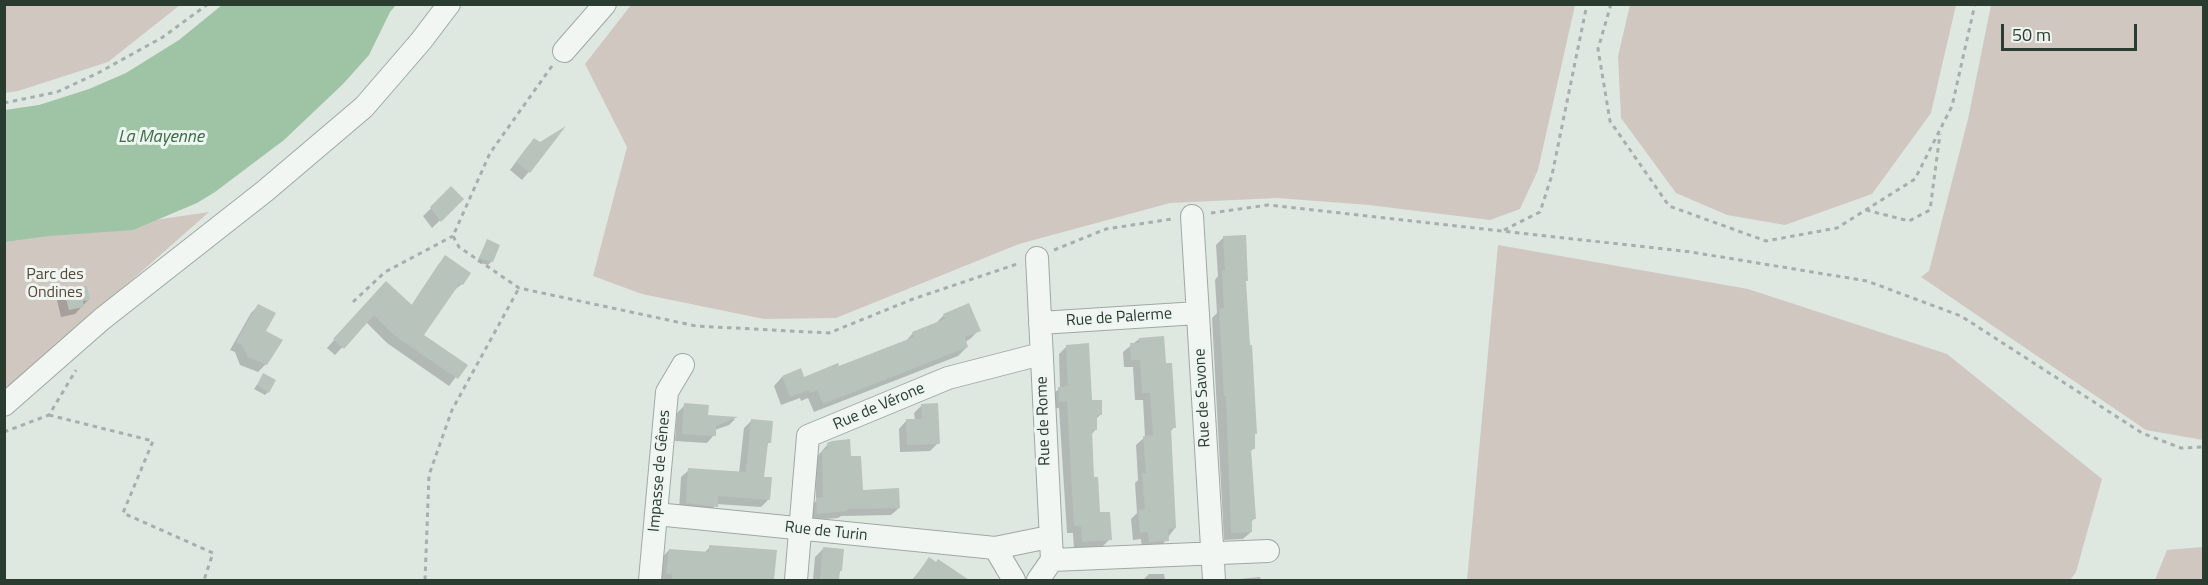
<!DOCTYPE html>
<meta charset="utf-8">
<style>
body{margin:0}
#map{position:relative;width:2208px;height:585px;overflow:hidden;background:#dfe7e1;font-family:"Titillium Web",sans-serif}
canvas{display:block}
.frame{position:absolute;inset:0;border:6px solid #2a3c2f;pointer-events:none}
.scale{position:absolute;left:2001px;top:24px;width:136px;height:27px;box-sizing:border-box;border:3px solid #2a3c2f;border-top:0;padding-left:8px;font-size:18px;line-height:21px;white-space:nowrap;color:#2a3c2f;-webkit-text-stroke:4px #eff5f0;paint-order:stroke}
</style>
<div id="map">
<canvas width="2208" height="585"></canvas>
<div class="frame"></div>
<div class="scale">50 m</div>
</div>
<script>
const context = document.querySelector('canvas').getContext('2d');
context.lineJoin = 'round';
function paint(path, color) { context.fillStyle = color; context.fill(path, 'evenodd'); }
const toPath = rows => new Path2D(rows.map(r => 'M' + r).join(''));
function stroke(path, color, width, dash) { context.strokeStyle = color; context.lineWidth = width; context.lineCap = dash ? 'butt' : 'round'; context.setLineDash(dash || []); context.stroke(path); }
function write(font, color, halo, rows, align = 'center') {
  context.font = font + ' "Titillium Web",sans-serif'; context.lineWidth = 6; context.setLineDash([]); context.textBaseline = 'middle'; context.strokeStyle = halo; context.fillStyle = color; for (const [text, x, y, turn = 0] of rows) {
    context.save(); context.translate(x, y); context.rotate((+turn || 0) * Math.PI / 180); context.textAlign = isNaN(turn) ? turn : align; if (halo) context.strokeText(text, 0, 0); context.fillText(text, 0, 0); context.restore();
  }
}
const green = toPath([
 [4,5,5,4,180,5,108,62,18,91,5,93],
 [631,5,631,4,1575,5,1538,170,1520,209,1490,220,1369,205,1277,198,1170,203,1019,244,836,318,764,319,642,294,593,276,627,147,585,64],
 [1630,5,1630,4,1956,5,1931,113,1872,194,1785,225,1727,215,1676,193,1621,118,1618,56],
 [1991,5,2203,5,2203,440,2146,430,1921,277,1929,271,1968,119],
 [209,212,5,392,5,242],
 [1498,245,1748,289,1947,354,2102,479,2076,572,2070,580,1467,580],
 [2203,547,2203,580,2155,580,2167,550]
]);
const water = toPath([
 [222,5,396,5,390,12,369,55,343,84,284,140,215,192,197,203,133,230,49,236,5,242,5,110,39,105,61,98,89,89,126,73,179,40]
]);
const shadow = toPath([
 [556,139,522,180,510,170,527,147],
 [451,189,462,199,432,228,423,216],
 [1224,237,1244,283,1254,448,1250,452,1254,519,1251,522,1251,532,1243,539,1224,540,1212,318,1217,313,1215,280,1218,276,1216,245],
 [487,241,492,261,488,265,477,262],
 [445,257,462,284,453,291,422,335,465,365,449,386,387,343,366,322,335,355,327,348,378,291,411,306,438,265],
 [64,288,89,299,75,314,61,317,56,296],
 [258,306,264,332,266,364,258,372,240,365,235,352,230,350,251,313],
 [944,315,979,330,970,339,965,342,967,347,958,356,814,412,808,398,801,401,800,398,781,405,774,386,782,377,803,379,838,368,905,342,913,333,934,325],
 [1139,339,1165,365,1174,427,1170,432,1175,528,1160,548,1142,549,1141,539,1133,540,1131,519,1137,513,1135,483,1138,480,1136,445,1145,437,1143,400,1135,400,1133,367,1124,367,1123,352],
 [1067,346,1090,402,1101,414,1095,420,1096,429,1091,435,1093,479,1099,514,1110,539,1102,547,1074,549,1073,533,1067,533,1059,408,1052,409,1051,396,1060,388,1059,354],
 [264,375,268,392,265,395,254,389],
 [685,405,706,417,735,419,729,425,715,430,714,435,707,443,675,441,677,413],
 [922,405,938,443,930,451,900,452,899,429,906,421,915,420,914,413],
 [751,421,769,442,766,446,763,478,768,500,761,507,716,504,709,514,679,511,681,477,689,470,739,473,744,428],
 [828,444,849,458,862,492,899,508,891,515,841,516,838,518,810,520,809,507,816,501,815,459],
 [710,547,776,552,773,580,658,580,660,560,669,550,704,553],
 [823,549,840,571,837,580,813,580,815,557],
 [929,559,952,570,953,569,965,580,912,580],
 [1149,574,1164,574,1165,580,1143,580],
 [1260,577,1261,580,1238,580,1240,579]
]);
const building = toPath([
 [566,126,530,173,516,162,534,138,540,142],
 [451,186,464,199,441,222,430,207],
 [1246,235,1248,281,1246,281,1250,345,1252,345,1257,434,1255,434,1255,449,1251,449,1256,519,1252,519,1252,532,1231,533,1226,396,1224,396,1219,309,1224,308,1222,270,1225,270,1223,236],
 [487,239,500,245,493,262,479,258],
 [445,255,471,273,463,285,460,283,424,335,468,365,458,379,395,336,374,315,344,349,333,339,386,281,412,305],
 [87,286,90,300,83,301,84,307,69,310,63,287],
 [969,303,981,331,965,337,968,347,823,404,817,390,810,393,809,390,790,397,782,376,801,368,804,377,838,363,839,366,914,337,912,332,945,319,943,314],
 [258,304,276,313,266,331,283,340,267,365,248,357,242,345,236,342],
 [1164,336,1166,363,1172,363,1176,428,1171,428,1176,528,1168,529,1169,541,1149,542,1148,532,1140,533,1138,510,1145,509,1142,473,1146,473,1143,436,1153,435,1150,393,1142,393,1140,360,1131,360,1130,343,1139,343,1139,338],
 [1089,343,1092,400,1102,400,1102,415,1097,415,1097,430,1092,430,1094,477,1098,477,1100,512,1110,512,1112,540,1082,542,1081,526,1074,526,1067,401,1059,402,1058,387,1068,386,1066,345],
 [263,373,276,380,269,393,257,385],
 [684,403,709,405,708,415,738,417,716,426,716,436,682,434],
 [938,403,940,444,907,445,906,419,922,419,921,404],
 [751,419,773,421,771,443,768,443,764,477,772,477,770,500,718,496,718,507,686,503,688,468,746,472],
 [850,439,851,456,861,456,863,490,899,488,900,508,847,509,847,511,817,514,816,498,823,497,822,450,828,449,827,443,832,441],
 [709,545,777,550,774,580,672,580,672,574,666,574,669,549,709,552],
 [823,547,844,549,842,571,840,571,839,580,820,579],
 [929,557,936,562,938,559,969,580,913,580]
]);
const path = toPath([
 [1611,4,1598,49,1610,121,1669,206,1766,241,1837,228,1915,179,1952,106,1975,4],
 [552,66,490,153,453,236,459,247,519,288,696,326,829,333,913,299,1017,264],
 [4,103,57,92,98,73,163,37,208,4],
 [1866,210,1909,221,1930,210,1940,134],
 [1211,213,1268,205,1691,252,1867,281,1961,316,2142,433,2181,448,2204,447],
 [1504,230,1540,212,1552,175,1587,4],
 [1054,250,1106,229,1172,219],
 [353,302,385,272,453,236],
 [49,415,153,441,123,513,213,553,204,580],
 [4,432,49,415,76,370],
 [425,580,429,475,452,410,519,288]
]);
const minor = toPath([
 [564,51,605,4],
 [1192,216,1214,580],
 [1037,258,1052,560,1038,580],
 [1040,323,1198,313],
 [4,405,102,319,265,191,364,107,421,41,449,4],
 [656,514,995,548,1049,537],
 [995,548,1014,580],
 [1052,560,1268,551],
 [650,580,667,392,683,365],
 [796,580,808,436,948,378,1041,354]
]);
const parkNames = [
 ["Parc des",55,275],
 ["Ondines",55,293]
];
const streetNames = [
 ["Rue de Palerme",1119,318,-4],
 ["Rue de Savone",1203,398,-93],
 ["Rue de Vérone",879,407,-23],
 ["Rue de Rome",1044,421,-92],
 ["Impasse de Gênes",660,471,-85],
 ["Rue de Turin",826,532,6]
];
const waterNames = [
 ["La Mayenne",161,138]
];
paint(green, '#d0c7c1');
paint(water, '#9ec3a5');
paint(shadow, '#0003');
paint(building, '#b7c3bb');
stroke(minor, '#9ea9a1', 24);
stroke(path, '#a6afa9', 3, [4.5, 4.5]);
stroke(minor, '#f2f6f3', 22);
write('16px', '#574739', '#eff5f0', parkNames);
write('16px', '#2a3c2f', '#eff5f0', streetNames);
write('italic 18px', '#386c44', '#eff5f0', waterNames);
</script>
